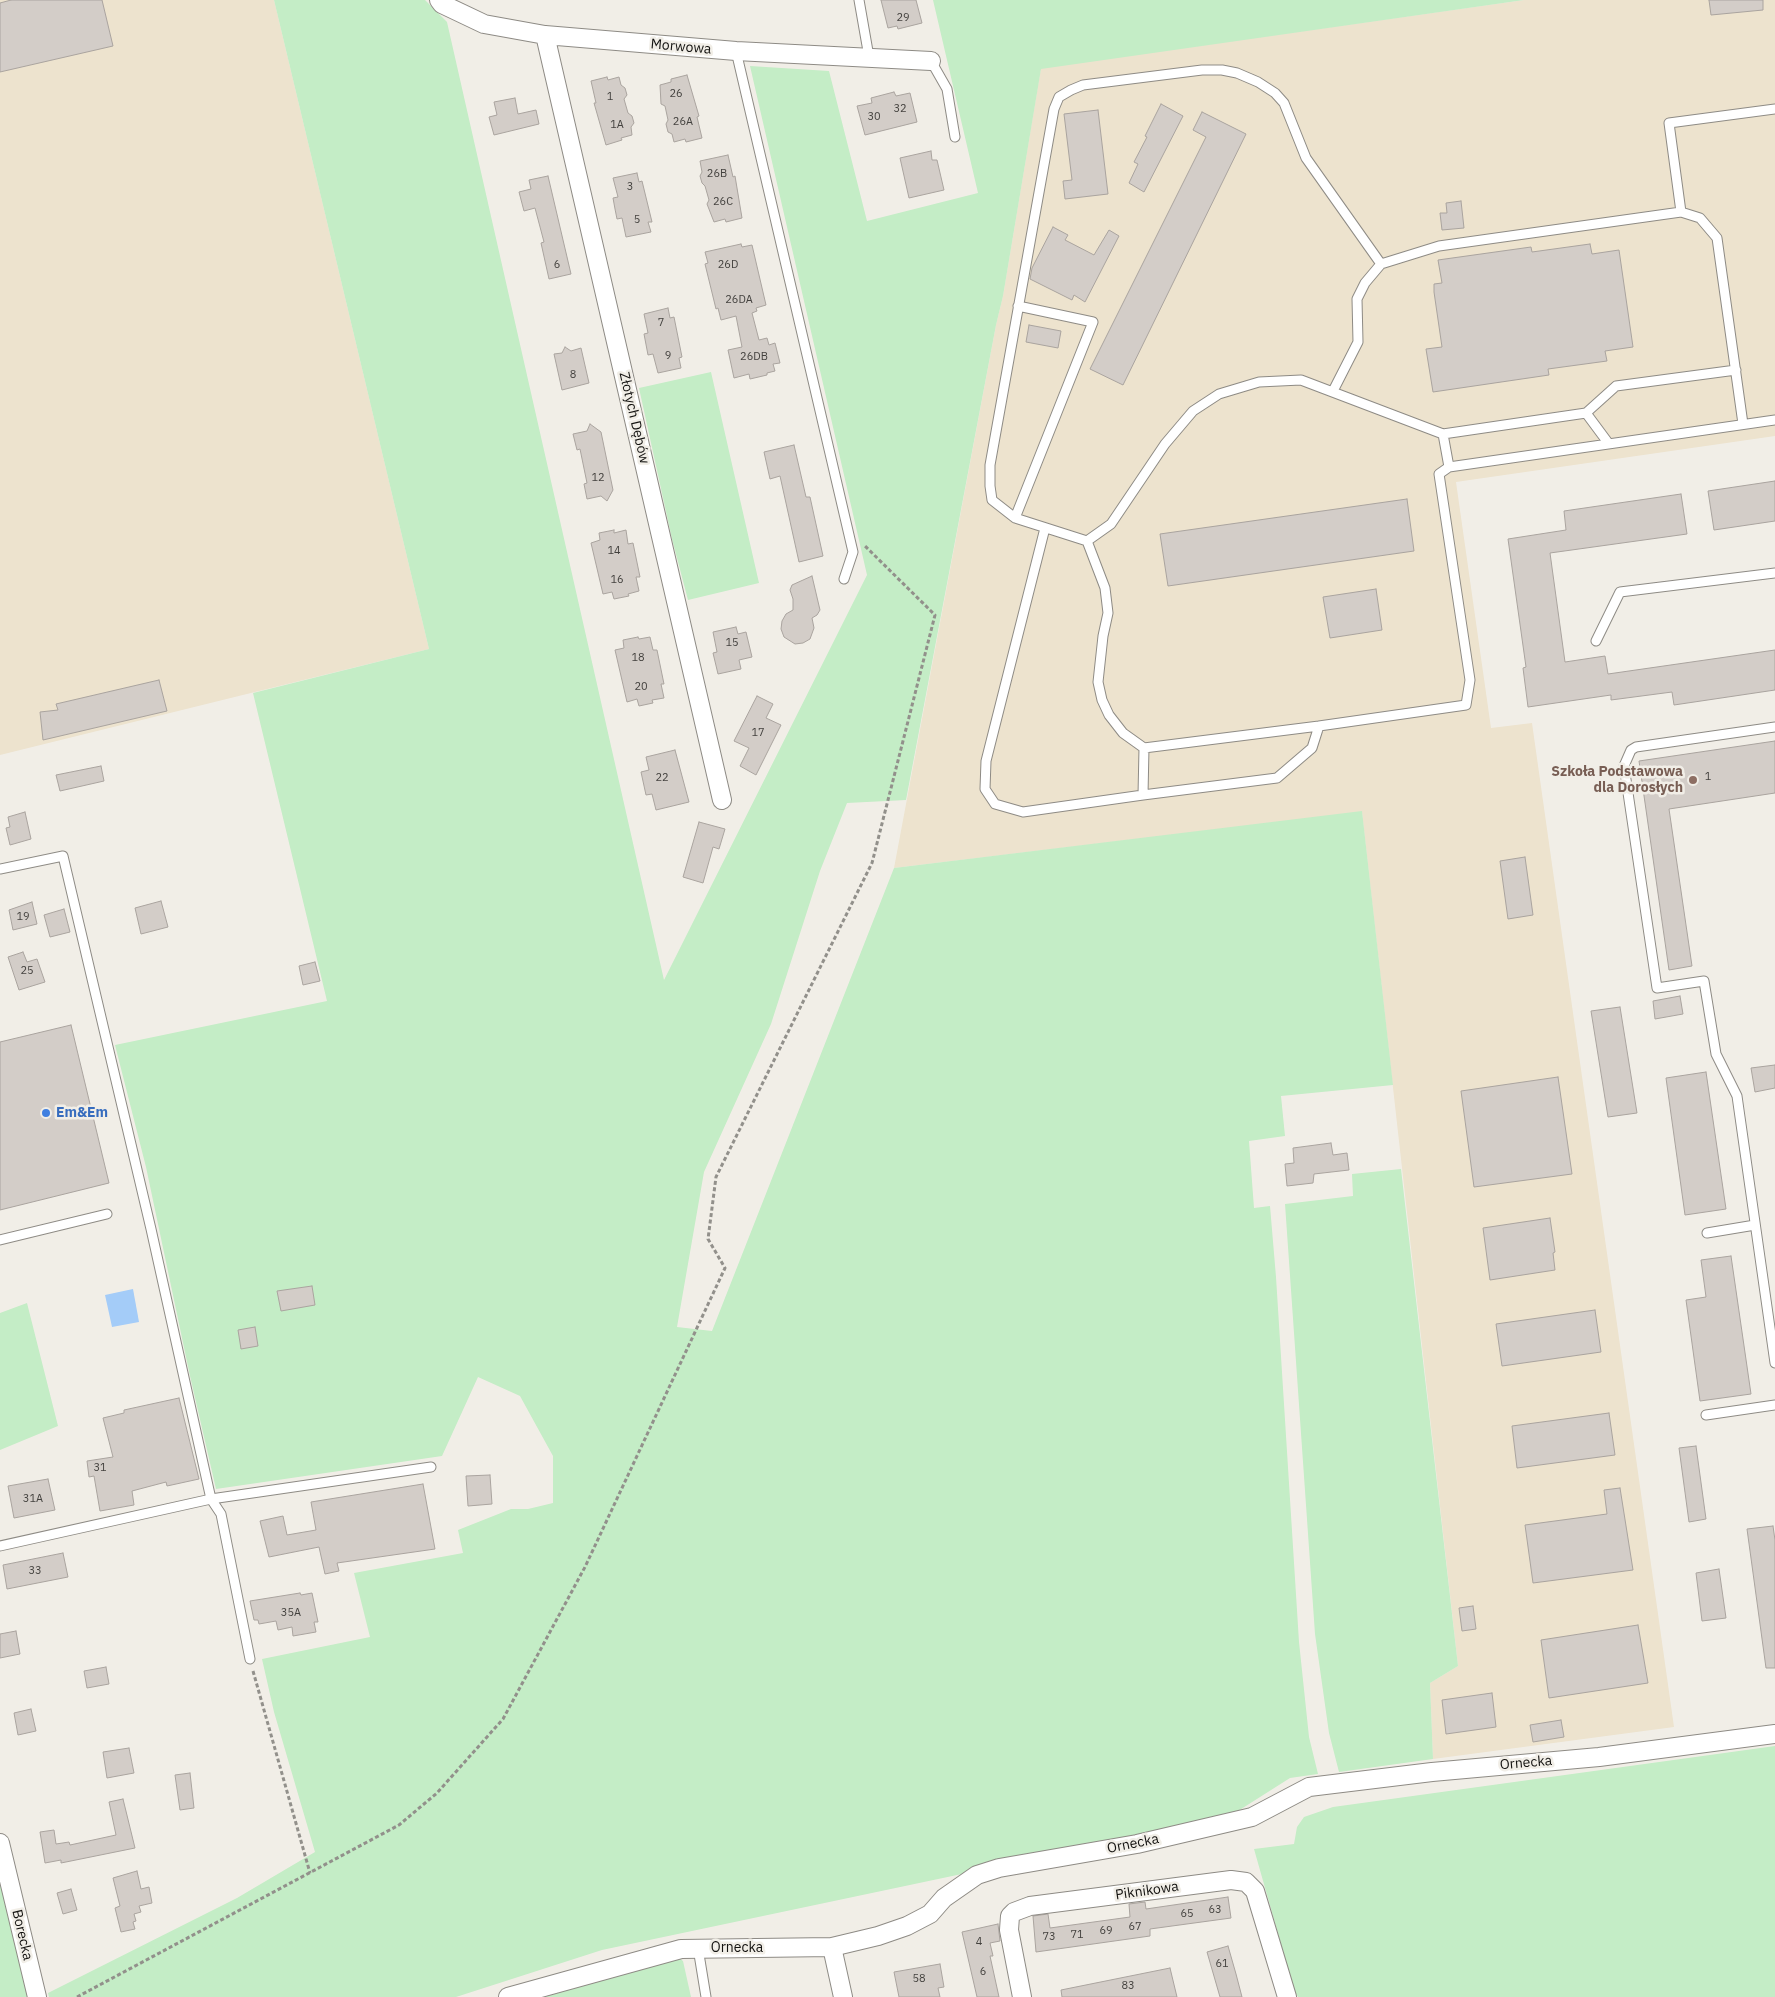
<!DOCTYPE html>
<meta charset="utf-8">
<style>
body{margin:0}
canvas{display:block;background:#f1eee7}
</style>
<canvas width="1775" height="1997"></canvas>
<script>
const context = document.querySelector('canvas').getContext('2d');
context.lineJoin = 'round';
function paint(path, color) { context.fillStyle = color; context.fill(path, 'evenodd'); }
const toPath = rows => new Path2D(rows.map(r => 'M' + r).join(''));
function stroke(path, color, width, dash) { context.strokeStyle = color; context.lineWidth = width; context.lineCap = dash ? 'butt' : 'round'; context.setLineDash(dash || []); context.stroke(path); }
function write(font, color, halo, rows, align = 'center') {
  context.font = font + ' "IBM Plex Sans",sans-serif'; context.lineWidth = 5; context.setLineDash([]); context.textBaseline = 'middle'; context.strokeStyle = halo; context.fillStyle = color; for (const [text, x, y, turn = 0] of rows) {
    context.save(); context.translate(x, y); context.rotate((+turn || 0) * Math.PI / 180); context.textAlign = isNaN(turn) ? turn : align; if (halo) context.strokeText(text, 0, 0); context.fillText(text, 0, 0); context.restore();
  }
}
const industrial = toPath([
 [0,0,274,0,429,649,0,755],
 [1524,0,1775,0,1775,436,1456,482,1491,728,1532,723,1674,1727,1433,1759,1430,1683,1458,1666,1362,812,894,868,996,325,1003,296,1041,68]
]);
const green = toPath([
 [274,0,425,0,447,22,664,980,867,575,750,66,829,71,867,221,978,193,933,0,1524,0,1041,69,1003,296,996,325,906,800,847,803,820,871,771,1024,704,1172,677,1327,712,1331,894,868,1362,811,1393,1085,1281,1096,1285,1136,1249,1141,1254,1208,1270,1206,1276,1277,1299,1642,1309,1737,1318,1774,1290,1778,1227,1818,602,1950,456,1997,49,1997,48,1993,237,1898,315,1852,274,1712,262,1659,370,1637,354,1573,463,1553,458,1530,511,1509,528,1509,553,1503,553,1456,520,1396,478,1377,442,1456,216,1489,190,1376,146,1167,115,1045,327,1001,253,693,429,649],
 [711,372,759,583,688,600,672,539,639,388],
 [1401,1169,1458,1666,1430,1683,1433,1759,1339,1772,1329,1733,1315,1634,1285,1204,1353,1196,1352,1174],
 [27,1303,58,1426,0,1450,0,1313],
 [1775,1746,1775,1997,1298,1997,1294,1990,1254,1849,1294,1844,1297,1827,1304,1817,1333,1807],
 [0,1883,4,1898,29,1997,0,1997],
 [676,1956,683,1961,691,1997,529,1997]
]);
const water = toPath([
 [133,1289,139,1322,112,1327,105,1295]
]);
const building = toPath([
 [11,0,102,0,113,46,0,72,0,3,11,0],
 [881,0,916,0,922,23,898,29,897,26,888,28,881,0],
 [1709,0,1763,0,1763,10,1711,15,1709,0],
 [687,75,699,116,697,117,702,138,686,142,685,139,674,142,672,134,668,132,666,124,668,120,665,106,661,104,660,85,671,82,671,79,687,75],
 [607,77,608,80,619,77,621,85,625,88,627,95,624,99,628,113,632,116,634,123,631,127,632,135,621,138,622,140,606,145,594,103,596,103,591,81,607,77],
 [894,92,896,96,910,93,917,122,865,135,857,106,872,103,871,98,894,92],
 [515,98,518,114,536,110,539,124,494,135,489,117,497,115,494,102,515,98],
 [1161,104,1183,116,1144,192,1129,183,1138,164,1134,162,1147,137,1145,136,1161,104],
 [1098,110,1108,194,1065,199,1063,181,1072,180,1064,114,1098,110],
 [1202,112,1246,134,1123,385,1090,369,1206,137,1193,130,1202,112],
 [931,151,932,160,937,160,944,190,909,198,900,158,931,151],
 [728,155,733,177,735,176,742,218,726,222,725,219,714,222,707,204,709,200,705,186,702,183,700,176,702,172,700,161,728,155],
 [637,173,639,182,642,181,652,222,648,222,651,232,626,237,622,218,617,219,615,209,613,198,618,197,613,178,637,173],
 [548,176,571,274,549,279,541,243,544,242,535,208,524,211,519,192,531,189,529,180,548,176],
 [1461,201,1464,228,1442,230,1440,213,1447,213,1446,203,1461,201],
 [1053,227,1068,235,1065,240,1094,255,1109,230,1119,236,1085,302,1074,295,1072,300,1030,279,1032,268,1053,227],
 [741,244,742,247,752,245,766,305,756,308,757,311,752,313,759,340,767,338,769,345,775,343,780,363,773,364,775,371,767,373,767,375,750,379,749,374,734,378,728,350,742,347,736,316,721,320,718,308,716,309,705,264,708,263,705,252,741,244],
 [1590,244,1592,254,1619,250,1633,347,1605,351,1607,361,1548,369,1549,375,1433,392,1426,349,1442,347,1434,292,1434,284,1442,283,1438,260,1531,247,1532,252,1590,244],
 [668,308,670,318,674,317,682,357,679,358,681,368,658,373,653,354,648,355,644,334,648,333,644,314,668,308],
 [1029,325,1061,331,1058,348,1026,342,1029,325],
 [565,347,571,351,581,348,589,383,562,390,554,354,562,353,565,347],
 [590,424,601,432,613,490,607,501,601,496,587,499,584,484,587,483,580,449,577,450,573,434,587,431,590,424],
 [794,445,806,497,810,497,823,556,799,562,780,476,770,479,764,452,794,445],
 [1775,481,1775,521,1714,530,1708,491,1775,481],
 [1681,494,1687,534,1550,553,1565,662,1605,656,1608,674,1775,650,1775,690,1674,705,1672,692,1611,700,1611,695,1528,707,1523,668,1526,667,1508,539,1566,530,1564,511,1681,494],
 [1407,499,1414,551,1168,586,1160,534,1407,499],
 [614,530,614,533,626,530,628,544,633,543,640,577,636,577,639,591,628,594,629,596,614,599,612,592,603,594,591,543,600,540,599,533,614,530],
 [812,576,820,610,817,615,812,618,814,628,810,639,803,643,795,644,784,637,781,629,782,621,786,614,793,610,793,599,790,590,792,585,812,576],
 [1376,589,1382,630,1330,638,1323,597,1376,589],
 [736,627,738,634,746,632,752,657,739,660,741,669,718,674,713,653,717,652,713,632,736,627],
 [638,637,639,639,650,637,653,650,657,650,664,684,661,684,664,698,652,700,653,703,639,706,637,699,627,702,615,650,624,648,623,640,638,637],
 [159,680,167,711,43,740,40,712,58,710,56,704,159,680],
 [757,696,773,704,766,718,781,725,756,775,740,766,749,748,734,741,757,696],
 [1775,741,1775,793,1669,809,1692,966,1669,970,1639,761,1775,741],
 [675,750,689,802,656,810,652,794,646,795,641,772,649,770,646,757,675,750],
 [101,766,104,781,60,791,56,775,101,766],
 [25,812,31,839,10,845,6,828,10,827,8,817,25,812],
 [699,822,725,829,719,849,713,847,703,883,683,877,699,822],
 [1525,857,1533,915,1508,919,1500,861,1525,857],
 [161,901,168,927,141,934,135,908,161,901],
 [32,902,37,924,13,930,9,910,32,902],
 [64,909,70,932,50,937,44,915,64,909],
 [23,952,27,962,37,959,45,982,19,990,8,957,23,952],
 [315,962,320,981,303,985,299,966,315,962],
 [1680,996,1683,1014,1655,1019,1653,1001,1680,996],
 [1620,1007,1637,1113,1608,1117,1591,1011,1620,1007],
 [71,1025,109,1183,0,1210,0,1042,71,1025],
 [1775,1065,1775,1088,1755,1092,1751,1068,1775,1065],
 [1706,1072,1726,1209,1685,1215,1666,1078,1706,1072],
 [1558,1077,1572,1174,1474,1187,1461,1091,1558,1077],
 [1331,1143,1333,1155,1347,1153,1349,1170,1314,1174,1313,1183,1287,1186,1285,1164,1294,1163,1293,1148,1331,1143],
 [1550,1218,1555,1252,1553,1253,1555,1270,1490,1280,1483,1228,1550,1218],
 [1731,1256,1751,1394,1700,1401,1686,1300,1706,1297,1701,1260,1731,1256],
 [312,1286,315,1305,281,1311,277,1291,312,1286],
 [1595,1310,1601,1352,1502,1366,1496,1324,1595,1310],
 [255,1327,258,1346,241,1349,238,1330,255,1327],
 [179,1398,199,1479,167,1486,166,1482,132,1491,134,1505,100,1511,94,1476,89,1477,87,1461,113,1457,103,1418,124,1413,124,1410,179,1398],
 [1609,1413,1615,1455,1517,1468,1512,1426,1609,1413],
 [1696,1446,1706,1519,1689,1522,1679,1448,1696,1446],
 [490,1475,492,1504,468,1506,466,1476,490,1475],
 [48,1479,55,1510,14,1518,8,1486,48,1479],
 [423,1484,435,1549,337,1563,339,1571,325,1574,319,1547,269,1557,260,1521,283,1516,287,1535,316,1530,311,1502,423,1484],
 [1620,1488,1633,1570,1533,1583,1525,1525,1607,1514,1604,1490,1620,1488],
 [1773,1526,1775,1540,1775,1668,1766,1668,1747,1529,1773,1526],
 [63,1553,68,1577,7,1589,3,1565,63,1553],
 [1719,1569,1726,1618,1702,1621,1696,1573,1719,1569],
 [300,1593,301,1595,312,1593,318,1622,314,1622,316,1632,293,1636,292,1627,278,1630,276,1621,259,1624,258,1620,254,1620,250,1601,300,1593],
 [1473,1606,1476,1629,1462,1631,1459,1608,1473,1606],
 [1638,1625,1648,1683,1549,1698,1541,1640,1638,1625],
 [16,1631,20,1654,0,1658,0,1634,16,1631],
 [106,1667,109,1684,87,1688,84,1671,106,1667],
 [1492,1693,1496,1727,1446,1734,1442,1700,1492,1693],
 [31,1709,36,1731,18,1735,14,1713,31,1709],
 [1561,1720,1564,1737,1533,1742,1530,1725,1561,1720],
 [129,1748,134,1773,107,1778,103,1752,129,1748],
 [190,1773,194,1808,180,1810,175,1775,190,1773],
 [123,1799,135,1848,61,1863,61,1860,45,1863,40,1832,54,1830,56,1844,69,1842,70,1845,116,1835,109,1802,123,1799],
 [137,1871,141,1889,149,1887,152,1903,139,1906,141,1912,134,1914,136,1921,133,1922,135,1929,121,1932,115,1908,120,1906,113,1878,137,1871],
 [71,1889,77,1910,63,1914,57,1893,71,1889],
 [1228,1897,1231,1918,1150,1929,1150,1936,1036,1952,1033,1916,1048,1914,1050,1928,1130,1917,1129,1904,1145,1902,1146,1909,1228,1897],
 [998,1924,1000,1941,990,1943,993,1956,990,1956,999,1997,977,1997,962,1932,998,1924],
 [1228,1946,1236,1974,1242,1997,1220,1997,1207,1952,1228,1946],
 [940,1964,944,1987,938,1988,940,1997,899,1997,894,1972,940,1964],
 [1170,1968,1177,1997,1062,1997,1061,1990,1170,1968]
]);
const path = toPath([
 [253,1671,310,1873],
 [77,1997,399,1825,437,1793,503,1719,585,1567,725,1268,708,1239,716,1177,872,863,935,615,865,546]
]);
const service = toPath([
 [859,0,869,57],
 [736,51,853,552,844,579],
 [931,61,947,89,955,137],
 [1681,212,1669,123,1775,109],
 [1381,264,1439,246,1681,212,1700,218,1717,238,1743,424],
 [1018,306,1093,322,1015,518,1087,541],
 [1586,413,1609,444],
 [1443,434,1586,413,1616,386,1736,370],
 [1015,518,992,500,990,486,990,465,1054,109,1059,97,1071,90,1083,85,1202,70,1222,70,1237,73,1258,82,1275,93,1284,103,1306,158,1381,264,1365,283,1357,299,1358,342,1333,391],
 [1045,528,986,761,985,789,995,804,1023,812,1143,795,1277,778,1312,748,1319,726,1466,705,1470,680,1439,474,1449,467],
 [1087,541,1111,524,1165,444,1193,411,1219,394,1259,382,1301,380,1443,434,1449,467,1775,420],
 [1087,541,1105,588,1108,613,1103,636,1098,682,1102,700,1109,715,1123,733,1144,748,1319,726],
 [1596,641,1620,592,1775,573],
 [1775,727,1636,747,1631,750,1624,766,1657,988,1704,981,1716,1054,1737,1096,1775,1363],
 [1143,795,1144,748],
 [0,869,63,856,151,1229,211,1499,221,1514,250,1659],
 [1707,1233,1755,1225],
 [0,1240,107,1214],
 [1706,1415,1775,1405],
 [0,1546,211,1499,431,1467],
 [698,1948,706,1997]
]);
const minor = toPath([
 [439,0,442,4,484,24,545,35,736,51,931,61],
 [545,35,722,800],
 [0,1843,37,1997],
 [832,1947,843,1997],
 [508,1997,681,1949,832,1947,878,1936,907,1926,930,1914,944,1898,977,1875,999,1868,1137,1844,1252,1817,1309,1787,1432,1772,1599,1757,1775,1734],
 [1022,1997,1009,1930,1010,1916,1014,1912,1030,1906,1231,1880,1246,1882,1255,1891,1287,1997]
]);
const markers = [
 [1693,780,5,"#8d6e63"],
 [46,1113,5,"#3f7fe0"]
];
const numberNames = [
 ["29",903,18],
 ["26",676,94],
 ["1",610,97],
 ["32",900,109],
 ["30",874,117],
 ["26A",683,122],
 ["1A",617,125],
 ["26B",717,174],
 ["3",630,187],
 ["26C",723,202],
 ["5",637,220],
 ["6",557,265],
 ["26D",728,265],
 ["26DA",739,300],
 ["7",661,323],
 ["9",668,356],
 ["26DB",754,357],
 ["8",573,375],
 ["12",598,478],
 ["14",614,551],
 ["16",617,580],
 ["15",732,643],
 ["18",638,658],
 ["20",641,687],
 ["17",758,733],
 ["1",1708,777],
 ["22",662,778],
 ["19",23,917],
 ["25",27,971],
 ["31",100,1468],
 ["31A",33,1499],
 ["33",35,1571],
 ["35A",291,1613],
 ["63",1215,1910],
 ["65",1187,1914],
 ["67",1135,1927],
 ["69",1106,1931],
 ["71",1077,1935],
 ["73",1049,1937],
 ["4",979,1942],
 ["61",1222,1964],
 ["6",983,1972],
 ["58",919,1979],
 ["83",1128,1986]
];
const streetNames = [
 ["Morwowa",681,47,5],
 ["Złotych Dębów",634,418,77],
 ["Ornecka",1526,1763,-5],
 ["Ornecka",1133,1844,-11],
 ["Piknikowa",1147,1891,-8],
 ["Borecka",22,1935,77],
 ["Ornecka",737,1948]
];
const educationNames = [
 ["Szkoła Podstawowa",1683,772],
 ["dla Dorosłych",1683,788]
];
const shopNames = [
 ["Em&Em",56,1113]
];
paint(industrial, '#ede3ce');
paint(green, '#c4edc6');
paint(water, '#a4ccf8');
paint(building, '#d3cdc8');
stroke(building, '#aaa49f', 1);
stroke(service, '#8e8b85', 11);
stroke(minor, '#8e8b85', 20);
stroke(path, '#92908b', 3, [4, 2.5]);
stroke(service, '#fff', 9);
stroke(minor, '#fff', 18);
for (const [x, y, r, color] of markers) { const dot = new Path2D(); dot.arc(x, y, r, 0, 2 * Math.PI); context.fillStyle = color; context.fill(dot); stroke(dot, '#f1eee7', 2); }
write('11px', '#43413e', null, numberNames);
write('14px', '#131210', '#f1eee7', streetNames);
write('bold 14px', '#785e54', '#f1eee7', educationNames, 'right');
write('bold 14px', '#366cbe', '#f1eee7', shopNames, 'left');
</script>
